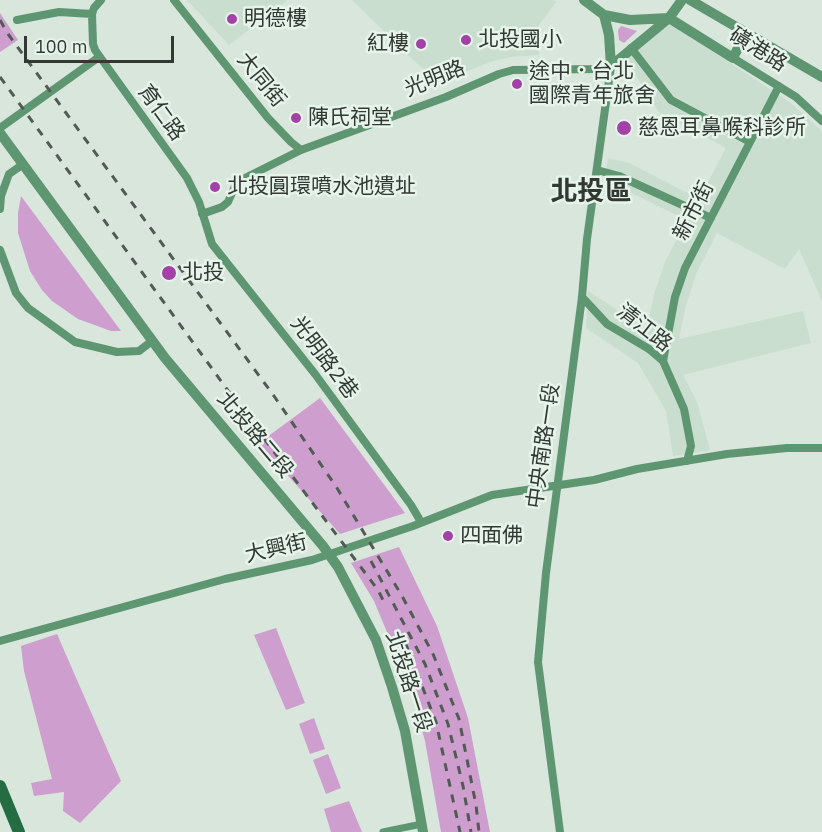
<!DOCTYPE html>
<meta charset="utf-8">
<style>
body{margin:0}
#map{position:relative;width:822px;height:832px;overflow:hidden;background:#d8e6dc;font-family:"IBM Plex Sans",sans-serif}
canvas{display:block}
.scale{position:absolute;left:24px;top:36px;width:150px;height:27px;box-sizing:border-box;border:3px solid #323834;border-top:0;padding-left:8px;font-size:18px;line-height:21px;white-space:nowrap;color:#323834;-webkit-text-stroke:4px #e6f4e9;paint-order:stroke}
</style>
<div id="map">
<canvas width="822" height="832"></canvas>
<div class="scale">100 m</div>
</div>
<script>
const context = document.querySelector('canvas').getContext('2d');
context.lineJoin = 'round';
function paint(path, color) { context.fillStyle = color; context.fill(path, 'evenodd'); }
const toPath = rows => new Path2D(rows.map(r => 'M' + r).join(''));
function stroke(path, color, width, dash) { context.strokeStyle = color; context.lineWidth = width; context.lineCap = dash ? 'butt' : 'round'; context.setLineDash(dash || []); context.stroke(path); }
function write(font, color, halo, rows, align = 'center') {
  context.font = font + ' "IBM Plex Sans","Noto Sans TC",sans-serif'; context.lineWidth = 5; context.setLineDash([]); context.textBaseline = 'middle'; context.strokeStyle = halo; context.fillStyle = color; for (const [text, x, y, turn = 0] of rows) {
    context.save(); context.translate(x, y); context.rotate((+turn || 0) * Math.PI / 180); context.textAlign = isNaN(turn) ? turn : align; if (halo) context.strokeText(text, 0, 0); context.fillText(text, 0, 0); context.restore();
  }
}
const built = toPath([
 [187,0,288,0,229,45],
 [352,0,553,0,556,2,539,25,539,55,511,57,493,61,437,83],
 [668,22,791,103,822,131,822,301,799,249,785,269,717,233,696,274,686,305,679,339,803,311,811,343,683,375,697,402,710,450,673,456,666,411,638,363,586,328,588,291,647,329,654,294,665,262,687,220,621,188,604,185,608,158,629,163,699,199,726,148,659,112,625,59]
]);
const green = toPath([
 [0,13,18,40,0,52],
 [621,26,637,31,624,43,619,40,618,30],
 [21,196,121,331,111,331,78,319,52,301,42,290,30,271,18,233,18,213],
 [320,398,405,513,340,534,259,443],
 [399,547,437,626,468,718,490,832,441,832,425,741,412,692,374,601,351,563],
 [276,628,305,703,286,710,254,635],
 [57,634,121,781,80,823,63,811,64,792,34,796,31,783,52,779,24,671,21,646],
 [314,718,325,749,310,754,299,724],
 [328,754,341,788,326,794,313,760],
 [349,801,362,832,331,832,324,809]
]);
const pedestrian = toPath([
 [383,832,422,824]
]);
const minor = toPath([
 [101,0,94,8,92,14,93,44,95,50,187,178,199,202,212,244,315,374,411,505,421,522],
 [174,0,268,118,291,142,301,150],
 [17,20,59,12,92,14],
 [631,48,671,100,750,142],
 [733,58,796,97,822,121],
 [0,128,99,57],
 [597,170,619,176,711,218],
 [0,209,1,196,9,174,22,165],
 [202,214,222,207,228,202,236,184,245,178,301,150,446,97,499,74,513,70,597,69,611,66,587,239,582,297,546,573,538,662,560,832],
 [0,250,16,293,28,308,75,342,117,352,139,351,152,341],
 [582,297,607,324,649,349,663,361,684,409,691,446,687,461],
 [663,361,675,297,685,268,779,86],
 [0,641,225,579,312,560,413,526,492,495,594,480,637,469,727,454,787,448,822,448]
]);
const tertiary = toPath([
 [584,0,604,15,609,35,611,66],
 [690,0,822,77],
 [604,15,630,20,669,18],
 [669,18,733,58,746,32],
 [611,66,669,18,682,0],
 [0,133,165,358,323,546,338,567,376,640,392,687,405,731,423,832]
]);
const secondary = toPath([
 [0,786,19,832]
]);
const rail = toPath([
 [0,20,8,34,274,396,337,488,402,596,433,654,459,719,476,805,479,832],
 [0,77,229,392,378,590,384,602],
 [371,561,425,664,448,724,463,786,471,832],
 [405,642,436,722,460,832]
]);
const markers = [
 [232,19,6,"#a441a8"],
 [466,40,6,"#a441a8"],
 [421,44,6,"#a441a8"],
 [517,84,6,"#a441a8"],
 [296,118,6,"#a441a8"],
 [624,128,8,"#a441a8"],
 [215,187,6,"#a441a8"],
 [169,273,8,"#a441a8"],
 [448,536,6,"#a441a8"]
];
const poiNames = [
 ["明德樓",244,19],
 ["北投國小",478,40],
 ["紅樓",409,44,"right"],
 ["途中．台北",529,72],
 ["國際青年旅舍",529,96],
 ["陳氏祠堂",308,118],
 ["慈恩耳鼻喉科診所",638,128],
 ["北投圓環噴水池遺址",227,187],
 ["北投",182,273],
 ["四面佛",460,536]
];
const streetNames = [
 ["磺港路",758,50,32],
 ["光明路",435,79,-22],
 ["大同街",261,80,51],
 ["育仁路",161,113,54],
 ["新市街",694,211,-63],
 ["清江路",644,328,38],
 ["光明路2巷",324,358,53],
 ["北投路二段",255,435,50],
 ["中央南路一段",544,446,-82],
 ["大興街",276,549,-13],
 ["北投路一段",408,682,72]
];
const districtNames = [
 ["北投區",591,192]
];
paint(built, '#c9decf');
paint(green, '#ce9ecf');
stroke(pedestrian, '#5e9671', 7);
stroke(minor, '#5e9671', 8);
stroke(tertiary, '#5e9671', 10);
stroke(secondary, '#246c42', 12);
stroke(rail, '#525a55', 3, [8, 8]);
for (const [x, y, r, color] of markers) { const dot = new Path2D(); dot.arc(x, y, r, 0, 2 * Math.PI); context.fillStyle = color; context.fill(dot); stroke(dot, '#e6f4e9', 2); }
write('21px', '#323834', '#e6f4e9', poiNames, 'left');
write('21px', '#323834', '#e6f4e9', streetNames);
write('bold 27px', '#323834', '#e6f4e9', districtNames);
</script>
